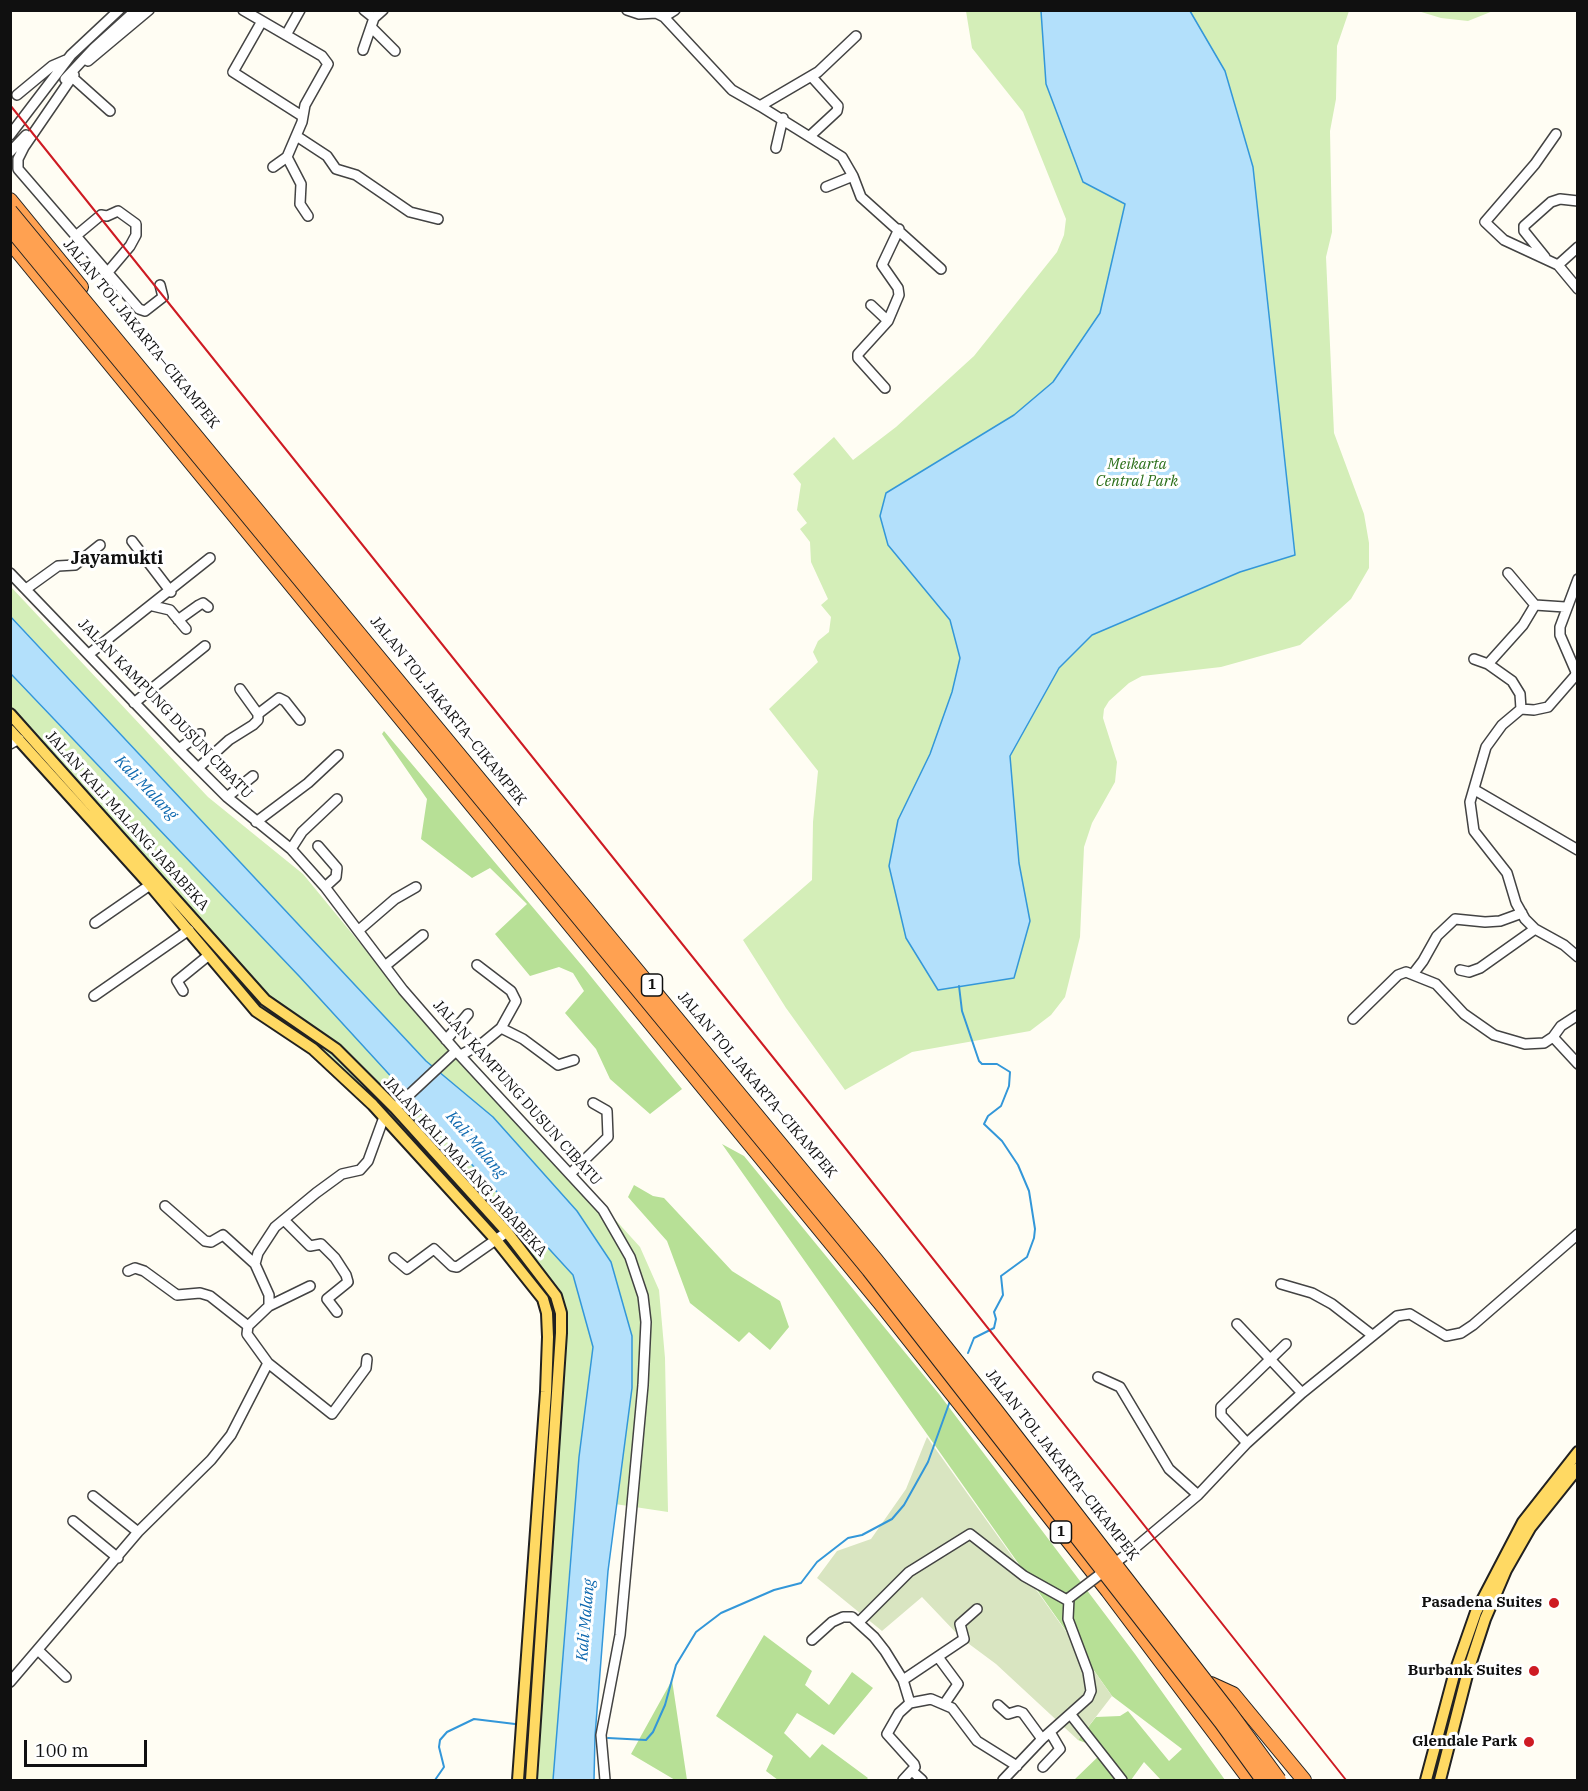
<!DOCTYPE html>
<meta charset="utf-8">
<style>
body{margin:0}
#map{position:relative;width:1588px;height:1791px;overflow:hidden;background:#fffdf3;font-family:"IBM Plex Serif",serif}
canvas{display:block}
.frame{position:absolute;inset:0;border:12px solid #101010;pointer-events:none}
.scale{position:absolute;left:24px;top:1740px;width:123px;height:27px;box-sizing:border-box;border:3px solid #101010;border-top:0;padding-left:8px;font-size:18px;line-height:21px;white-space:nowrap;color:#101010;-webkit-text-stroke:4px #fff;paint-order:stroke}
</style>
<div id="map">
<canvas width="1588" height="1791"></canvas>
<div class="frame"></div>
<div class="scale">100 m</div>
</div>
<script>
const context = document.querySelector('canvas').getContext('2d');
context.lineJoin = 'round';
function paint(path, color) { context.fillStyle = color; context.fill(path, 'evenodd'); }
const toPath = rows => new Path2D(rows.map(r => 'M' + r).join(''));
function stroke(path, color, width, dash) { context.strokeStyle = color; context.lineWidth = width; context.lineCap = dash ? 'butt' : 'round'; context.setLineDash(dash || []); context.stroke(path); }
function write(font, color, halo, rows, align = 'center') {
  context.font = font + ' "IBM Plex Serif",serif'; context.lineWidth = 6; context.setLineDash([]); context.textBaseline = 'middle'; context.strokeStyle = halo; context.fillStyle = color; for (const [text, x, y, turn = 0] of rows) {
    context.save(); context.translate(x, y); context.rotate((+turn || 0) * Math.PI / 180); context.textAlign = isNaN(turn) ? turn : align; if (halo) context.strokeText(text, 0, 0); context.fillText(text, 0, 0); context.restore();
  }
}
const green = toPath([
 [966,11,1349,11,1337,46,1336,99,1330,131,1332,232,1326,257,1334,433,1364,514,1369,543,1369,568,1351,599,1300,645,1221,667,1142,676,1129,683,1109,701,1104,709,1103,718,1117,762,1115,782,1092,823,1084,847,1080,937,1065,997,1051,1015,1030,1031,912,1052,845,1090,786,1008,743,940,812,880,813,822,818,771,769,709,818,662,813,652,818,641,829,632,831,617,821,605,828,599,811,562,810,542,800,529,807,523,797,510,801,484,793,474,834,437,853,460,896,427,974,356,1057,252,1064,235,1066,219,1023,112,972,48],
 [1418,11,1493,11,1468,21,1441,18],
 [11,587,208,797,303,874,429,1027,574,1174,640,1247,659,1290,665,1358,668,1512,615,1504,611,1262,577,1211,493,1117,426,1061,11,616],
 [10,674,299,976,573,1275,593,1347,571,1548,553,1780,519,1780,547,1313,496,1240,313,1049,256,1011,11,730]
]);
const forest = toPath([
 [384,731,584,968,682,1089,650,1114,610,1079,596,1049,565,1013,584,991,573,973,559,967,530,976,495,934,527,904,490,868,472,878,421,839,427,799,382,734],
 [722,1144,744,1156,939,1394,1135,1654,1225,1780,1161,1780,1144,1762,1131,1780,1074,1780,1105,1750,1078,1740,1096,1717,1120,1716,1128,1711,1169,1761,1182,1749,1112,1696],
 [634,1185,653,1196,664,1198,732,1271,780,1301,789,1327,770,1350,749,1332,739,1342,690,1303,667,1241,628,1197],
 [764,1635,812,1671,805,1685,829,1705,852,1672,873,1688,834,1735,797,1713,784,1733,810,1758,822,1744,868,1778,866,1780,778,1780,766,1771,773,1756,716,1716],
 [672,1680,687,1780,675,1780,631,1754]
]);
const cemetery = toPath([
 [927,1437,1112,1696,1078,1740,996,1664,961,1638,922,1597,882,1631,817,1578,837,1551,871,1539,906,1489]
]);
const water = toPath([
 [1041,11,1190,11,1225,71,1253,167,1295,555,1240,572,1092,635,1059,668,1010,756,1019,863,1030,921,1014,978,938,990,906,938,889,866,898,820,930,754,952,692,960,658,950,620,888,545,880,516,886,493,1014,415,1053,382,1100,313,1125,204,1083,182,1046,84,1041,11],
 [10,616,426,1061,493,1117,577,1211,611,1262,632,1336,632,1388,608,1571,595,1736,594,1780,553,1780,579,1457,593,1347,573,1275,299,976,11,674,10,616]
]);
const stream = toPath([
 [959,986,962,1011,979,1061,982,1064,997,1064,1010,1072,1009,1086,1001,1106,988,1116,984,1124,1002,1141,1018,1165,1029,1191,1035,1229,1034,1238,1027,1257,1001,1276,1003,1295,994,1312,996,1319,994,1328,974,1338,968,1353],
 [608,1738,646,1740,653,1732,665,1705,676,1665,696,1632,721,1613,774,1590,801,1583,817,1562,848,1538,862,1535,892,1519,904,1505,928,1462,950,1401],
 [435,1780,444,1767,439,1747,440,1740,447,1732,474,1719,515,1724]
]);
const minor = toPath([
 [243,10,322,56,328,64,305,105,302,122,287,157,301,184,300,204,308,216],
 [364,10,374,18,383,10],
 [627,10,639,14,656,13,664,17,732,90,760,106,818,72,856,36],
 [664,17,675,10],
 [262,21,233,72,302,116],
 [372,28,395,51],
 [286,35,300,10],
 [363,50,374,18],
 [88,61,149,10],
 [74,75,72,77,110,111],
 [72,77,24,147,18,159,18,169,139,309,145,311,163,297,160,285],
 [65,79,94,48,136,10],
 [17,95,52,66,66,60],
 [760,106,842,157,853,176,826,187],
 [1556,134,1535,164,1485,222,1504,240,1558,265,1578,289],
 [10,135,71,55,119,10],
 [810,136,837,111,838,106,811,76],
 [298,137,327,156,336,169,356,175,410,212,438,219],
 [776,148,783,118],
 [10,152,26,135],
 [273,167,287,157],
 [853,176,861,197,941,269],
 [77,235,101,215,107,216,118,211,136,224,136,235,130,246,108,272],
 [1545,257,1524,231,1524,226,1551,202,1560,199,1578,201],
 [1558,265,1578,247],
 [871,305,888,321,899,295,898,288,882,265,899,229],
 [885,388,858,358,858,354,888,321],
 [132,541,171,592],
 [10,573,179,749,227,797,291,849,325,887,403,990,456,1051,603,1210,630,1257,643,1296,646,1322,643,1385,620,1635,601,1735,605,1780],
 [1508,573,1535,605,1565,607],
 [1578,579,1560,627,1560,635,1576,672,1575,676,1548,707,1534,710,1521,709,1502,725,1486,747,1470,802,1474,831,1507,873,1516,903,1525,919,1535,929,1564,945,1578,957],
 [26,589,58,566,75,565,100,545],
 [153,606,170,610,186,629],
 [178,620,199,605,203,603,208,607],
 [89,654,210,558],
 [1474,659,1488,664,1512,681,1520,694,1521,709],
 [1488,664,1523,625,1535,605],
 [240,689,258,714],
 [134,703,205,646],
 [10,744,19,739],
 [179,749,200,734],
 [198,768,229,740,253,725,258,720,258,714,279,698,285,701,300,720],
 [1475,790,1578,850],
 [227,797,253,776],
 [256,822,308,783,338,755],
 [318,846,337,868,336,877,325,887],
 [291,849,302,832,337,799],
 [95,923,150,885],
 [359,930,395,899,416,887],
 [385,966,423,935],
 [1460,970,1469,972,1480,968,1535,929],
 [1413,974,1423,961,1437,936,1455,919,1485,922,1500,921,1522,913],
 [183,991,177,981,209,955],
 [94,996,189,930],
 [1578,1015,1561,1026,1553,1037,1578,1064],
 [1353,1019,1398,975,1406,972,1436,984,1464,1014,1494,1035,1525,1044,1544,1043,1553,1037],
 [501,1028,523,1039,558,1065,574,1060],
 [446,1040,468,1014],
 [461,1055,484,1042,501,1028,516,1001,511,991,477,965],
 [395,1108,456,1051],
 [571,1173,608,1137,607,1111,593,1103],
 [165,1206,205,1241,211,1242,223,1235,255,1264],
 [284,1220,310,1246,321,1244,335,1258,346,1275,348,1282,327,1299,337,1312],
 [394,1258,407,1269,434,1249,452,1266,457,1267,507,1232],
 [128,1271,135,1268,144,1271,177,1295,200,1293,210,1296,248,1326],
 [1281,1284,1312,1293,1332,1304,1372,1335],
 [269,1306,310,1286],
 [1237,1324,1302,1393],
 [268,1363,332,1414,366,1368,367,1359],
 [1098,1377,1120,1387,1169,1469,1198,1495],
 [1247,1443,1221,1415,1221,1407,1286,1344],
 [93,1496,138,1532],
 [73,1521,118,1558],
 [1136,1547,1198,1495,1247,1443,1302,1393,1397,1316,1410,1314,1446,1336,1461,1333,1473,1325,1578,1234],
 [859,1622,909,1572,970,1534,1024,1576,1067,1600],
 [812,1640,832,1622,843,1617,852,1617,874,1637,885,1651,903,1680,910,1703],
 [39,1651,66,1677],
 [938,1657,958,1684,945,1703],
 [903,1680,964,1639,960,1624,977,1609],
 [10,1682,138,1532,211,1460,231,1435,268,1363,247,1334,248,1326,269,1306,269,1295,255,1264,258,1253,275,1227,316,1193,342,1174,360,1170,368,1161,384,1117],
 [998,1705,1008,1714,1018,1711,1023,1713,1042,1739],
 [1071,1715,1122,1780],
 [1043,1767,1060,1749,1050,1732],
 [912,1771,922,1780],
 [903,1780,915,1767,914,1764,887,1734,899,1713,910,1703,931,1699,952,1708,977,1741,1017,1766],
 [1003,1780,1042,1739,1088,1698,1091,1691,1088,1672,1068,1619,1069,1598]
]);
const major = toPath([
 [10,714,265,1000,336,1049,395,1108,507,1232,556,1296,561,1313,561,1333,531,1780],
 [10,730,150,885,256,1011,313,1049,373,1105,496,1240,543,1299,547,1313,548,1337,546,1392,518,1780],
 [1426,1780,1454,1675,1476,1612,1523,1522,1578,1452],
 [1440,1780,1468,1671,1485,1619,1506,1570,1530,1528,1578,1468]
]);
const highway = toPath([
 [10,200,81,287],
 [10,242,881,1304,1108,1591,1250,1780],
 [1211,1684,1233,1694,1304,1780]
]);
const rail = toPath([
 [10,105,804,1096,1346,1780]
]);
const minorBridge = toPath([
 [1069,1598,1136,1547]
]);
const highwayBridge = toPath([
 [10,211,876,1260,994,1408,1230,1713,1279,1780],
 [10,228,869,1270,1221,1722,1263,1780]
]);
const markers = [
 [1554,1603,6,"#ce1b23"],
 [1534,1671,6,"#ce1b23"],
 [1529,1742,6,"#ce1b23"]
];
const shields = [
 [652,985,21],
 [1061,1532,21]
];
const shieldNames = [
 ["1",652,985],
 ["1",1061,1532]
];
const streetNames = [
 ["JALAN TOL JAKARTA–CIKAMPEK",141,334,51],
 ["JALAN KAMPUNG DUSUN CIBATU",165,709,46],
 ["JALAN TOL JAKARTA–CIKAMPEK",448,711,51],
 ["JALAN KALI MALANG JABABEKA",127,821,48],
 ["JALAN TOL JAKARTA–CIKAMPEK",757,1085,50],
 ["JALAN KAMPUNG DUSUN CIBATU",517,1093,48],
 ["JALAN KALI MALANG JABABEKA",465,1167,48],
 ["JALAN TOL JAKARTA–CIKAMPEK",1062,1465,52]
];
const parkNames = [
 ["Meikarta",1137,465],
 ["Central Park",1137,482]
];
const poiNames = [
 ["Pasadena Suites",1542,1603],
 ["Burbank Suites",1522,1671],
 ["Glendale Park",1517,1742]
];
const waterNames = [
 ["Kali Malang",146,788,46],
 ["Kali Malang",476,1145,49],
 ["Kali Malang",586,1620,-85]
];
const quarterNames = [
 ["Jayamukti",117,559]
];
paint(green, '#d4eeb8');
paint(forest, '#b7e096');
paint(cemetery, '#d9e5c1');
paint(water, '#b3e0fb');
stroke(water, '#3397d9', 1.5);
stroke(stream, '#3397d9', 2);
stroke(minor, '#434343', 12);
stroke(major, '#212121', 14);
stroke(highway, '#212121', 16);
stroke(minor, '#fff', 9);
stroke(major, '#ffd963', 10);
stroke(highway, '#ffa151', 14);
stroke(rail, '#ce1b23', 2);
stroke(minorBridge, '#434343', 12, []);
stroke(highwayBridge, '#212121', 16, []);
stroke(minorBridge, '#fff', 9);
stroke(highwayBridge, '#ffa151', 14);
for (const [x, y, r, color] of markers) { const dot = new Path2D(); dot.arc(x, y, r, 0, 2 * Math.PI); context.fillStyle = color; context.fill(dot); stroke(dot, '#fff', 2); }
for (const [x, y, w] of shields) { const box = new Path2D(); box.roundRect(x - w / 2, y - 11, w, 22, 4.5); context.fillStyle = '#fff'; context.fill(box); stroke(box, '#101010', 1.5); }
write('bold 14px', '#101010', null, shieldNames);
write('15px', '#101010', '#fff', streetNames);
write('italic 15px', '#2b6f19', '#fff', parkNames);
write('bold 15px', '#101010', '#fff', poiNames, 'right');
write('italic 16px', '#0d68af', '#fff', waterNames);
write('bold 18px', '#101010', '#fff', quarterNames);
</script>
